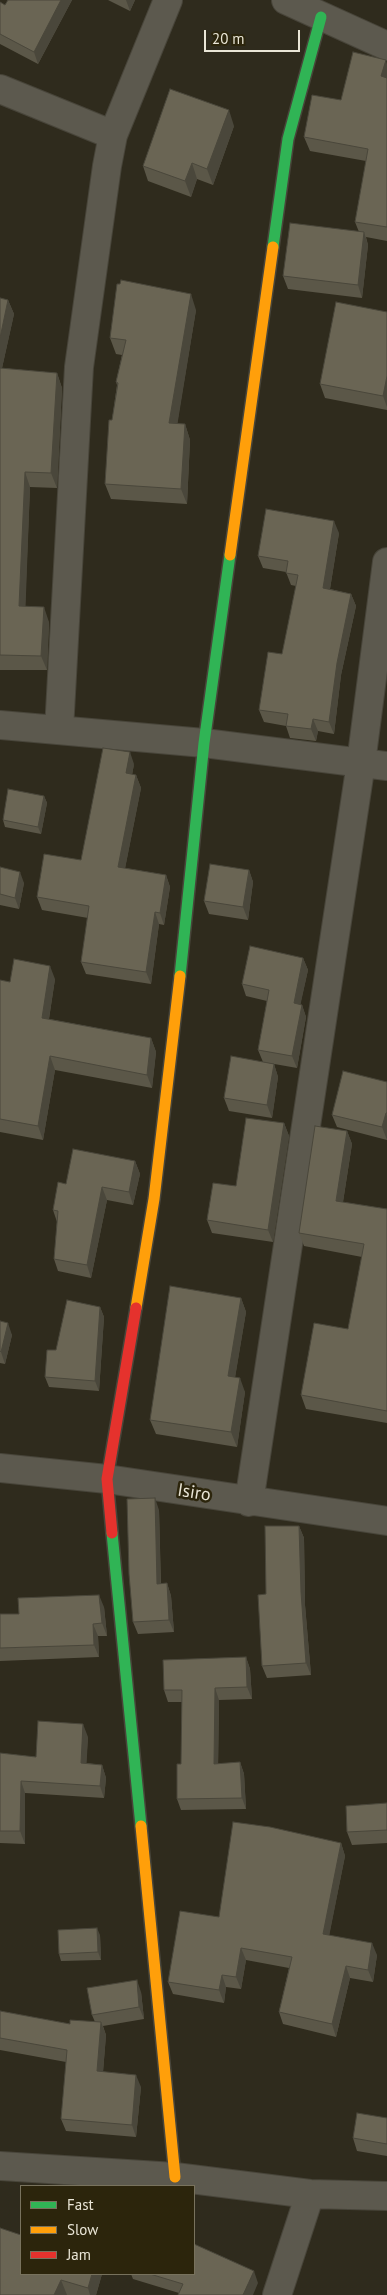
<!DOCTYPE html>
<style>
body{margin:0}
#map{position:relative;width:387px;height:2295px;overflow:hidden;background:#2f2b1d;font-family:"PT Sans",sans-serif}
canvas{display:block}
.legend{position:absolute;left:20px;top:2185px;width:175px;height:90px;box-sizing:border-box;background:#2c250c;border:1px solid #78725d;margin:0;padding:6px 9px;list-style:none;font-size:15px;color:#eae6d7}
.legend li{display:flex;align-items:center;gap:10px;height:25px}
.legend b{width:25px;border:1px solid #78725d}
.scale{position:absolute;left:204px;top:30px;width:96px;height:22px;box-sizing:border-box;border:2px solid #eae6d7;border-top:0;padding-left:6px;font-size:15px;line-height:18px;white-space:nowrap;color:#eae6d7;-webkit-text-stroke:4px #2c250c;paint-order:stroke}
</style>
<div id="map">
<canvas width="387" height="2295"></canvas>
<ul class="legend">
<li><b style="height:6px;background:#30b455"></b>Fast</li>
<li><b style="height:6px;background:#ff9f0a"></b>Slow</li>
<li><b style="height:6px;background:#e5322d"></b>Jam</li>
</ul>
<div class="scale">20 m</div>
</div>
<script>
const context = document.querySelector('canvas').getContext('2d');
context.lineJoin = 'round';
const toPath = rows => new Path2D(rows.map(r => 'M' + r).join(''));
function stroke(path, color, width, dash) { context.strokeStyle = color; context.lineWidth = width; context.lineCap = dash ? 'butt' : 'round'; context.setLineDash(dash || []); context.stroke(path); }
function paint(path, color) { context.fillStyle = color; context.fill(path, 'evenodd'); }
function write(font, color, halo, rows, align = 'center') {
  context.font = font + ' "PT Sans",sans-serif'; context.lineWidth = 5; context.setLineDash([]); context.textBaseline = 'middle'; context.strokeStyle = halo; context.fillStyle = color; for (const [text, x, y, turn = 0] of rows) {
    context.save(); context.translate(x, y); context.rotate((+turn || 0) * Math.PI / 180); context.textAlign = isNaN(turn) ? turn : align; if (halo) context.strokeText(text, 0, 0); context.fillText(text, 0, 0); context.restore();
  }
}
const street = toPath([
 [286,0,387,46],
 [0,89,113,135],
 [0,725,204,743,387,766],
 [59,730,79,367,107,166,113,135,168,0],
 [0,1468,107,1479,387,1521],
 [249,1502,361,763,387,562],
 [0,2166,175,2177,310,2194,387,2196],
 [277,2295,310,2194]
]);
const fast = toPath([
 [273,247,288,139,321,17],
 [180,976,204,743,230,555],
 [112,1533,141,1826]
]);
const slow = toPath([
 [230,555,273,247],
 [136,1308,154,1199,180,976],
 [141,1826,175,2177]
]);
const jam = toPath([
 [112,1533,107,1479,136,1308]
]);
const wall = toPath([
 [8,0,72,0,38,64,0,44,0,2,5,5],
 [108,0,135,0,130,11],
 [387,64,387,241,366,237,368,245,362,298,288,289,283,276,359,232,355,222,366,161,310,151,304,137,341,100],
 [234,126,213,185,197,179,191,197,148,181,143,166],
 [0,298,8,300,14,314,2,368,57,373,62,388,57,488,30,487,25,607,49,622,47,670,0,670],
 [196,310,177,424,185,424,190,440,187,504,111,499,105,484,112,420,117,385,116,382,122,355,116,354,110,338],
 [387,312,387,410,325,398,320,384],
 [339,533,330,589,351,594,356,606,341,675,334,734,318,731,316,741,290,738,286,726,264,722,259,710,282,654,296,586,291,585,286,572,263,568,258,556],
 [134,764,132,775,136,775,141,788,125,868,166,875,170,887,164,925,159,924,151,984,86,974,81,962,88,918,42,910,37,897,81,860],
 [44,796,47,803,41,834,5,827,3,820],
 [0,867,24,883,19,909,0,905],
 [249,870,253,882,248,920,209,914,204,901],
 [303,958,308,970,300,1005,302,1005,306,1017,297,1068,263,1062,258,1050,267,1001,246,996,242,984],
 [55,979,49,1019,151,1038,156,1052,152,1088,55,1070,43,1140,0,1132,0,980,10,982],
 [274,1064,278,1077,272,1118,229,1111,224,1098],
 [387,1082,387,1140,337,1127,332,1115],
 [284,1123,289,1136,273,1242,212,1233,207,1220,236,1186],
 [347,1131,352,1144,343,1202,387,1209,387,1423,306,1409,301,1395,348,1329,362,1257,304,1246,299,1233],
 [135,1161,140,1174,133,1205,107,1200,91,1278,58,1271,54,1259,57,1222,53,1210,66,1184],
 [241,1298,246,1312,235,1377,245,1392,237,1447,156,1434,150,1420],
 [100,1307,104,1317,99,1391,49,1387,45,1377,56,1350],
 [0,1321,12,1335,5,1364,0,1363],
 [159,1510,161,1584,167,1583,171,1596,174,1632,138,1634,133,1622],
 [299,1526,304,1538,305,1605,311,1675,267,1678,262,1666,266,1594],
 [104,1607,107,1636,98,1636,99,1657,0,1661,0,1614,19,1614],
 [246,1657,250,1669,252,1699,219,1700,218,1764,240,1762,244,1774,246,1809,181,1810,177,1799,181,1764,182,1702,168,1702,164,1690],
 [88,1737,86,1763,102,1765,106,1778,104,1798,25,1793,25,1844,0,1843,0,1753,36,1757],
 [387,1803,387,1843,352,1845,347,1832],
 [341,1843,345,1856,329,1935,377,1955,373,1982,350,1978,336,2037,283,2024,279,2012,289,1968,246,1960,241,1989,226,1987,224,2003,173,1994,168,1982,219,1917],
 [100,1935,101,1960,61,1961,59,1954],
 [141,1992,144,2019,103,2026,106,2035,103,2072,141,2087,136,2137,66,2131,61,2119,66,2062,0,2050,0,2011,70,2024,95,2022,92,2015],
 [387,2118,387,2156,357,2151,353,2138],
 [0,2228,102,2274,96,2295,0,2295],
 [131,2274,194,2274,258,2283,179,2293,133,2279]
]);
const shadedWall = toPath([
 [61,0,72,0,38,64,34,52],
 [126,0,135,0,130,11],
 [386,60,387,64,387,89,381,76],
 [229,110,234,126,213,185,207,169],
 [192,163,197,179,191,197,185,181],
 [364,232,368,245,362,298,358,285],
 [191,294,196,310,175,439,169,423],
 [8,300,14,314,0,377,0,338],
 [57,373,62,388,57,488,51,473],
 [387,376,387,407,383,396],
 [185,424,190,440,187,504,181,489],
 [25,472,30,487,25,621,19,606],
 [334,521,339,533,328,601,323,588],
 [351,594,356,606,341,675,334,734,329,722,337,663],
 [44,607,49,622,47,670,41,656],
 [313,719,318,731,316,741,311,729],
 [130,752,134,764,130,786,126,773],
 [136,775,141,788,123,879,118,867],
 [44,796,47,803,41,834,38,827],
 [249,870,253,882,248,920,243,907],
 [20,872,24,883,19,909,15,898],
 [166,875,170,887,164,925,160,913],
 [155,912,159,924,151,984,146,972],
 [303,958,308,970,298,1016,294,1003],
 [50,966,55,979,47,1031,42,1018],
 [302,1005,306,1017,297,1068,292,1056],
 [151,1038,156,1052,152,1088,147,1075],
 [50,1056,55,1070,43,1140,38,1126],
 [274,1064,278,1077,272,1118,267,1105],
 [386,1113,387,1116,387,1140,382,1127],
 [284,1123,289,1136,273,1242,268,1230],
 [347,1131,352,1144,341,1214,336,1201],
 [135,1161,140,1174,133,1205,129,1192],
 [102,1187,107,1200,91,1278,87,1265],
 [241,1298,246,1312,233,1390,228,1376],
 [100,1307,104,1317,99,1391,95,1381],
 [8,1323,12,1335,5,1364,1,1352],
 [240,1378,245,1392,237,1447,231,1432],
 [155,1498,159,1510,161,1596,157,1584],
 [299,1526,304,1538,305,1605,311,1675,306,1663,301,1592],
 [167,1583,171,1596,174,1632,169,1620],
 [99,1595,104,1607,107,1636,102,1623],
 [93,1624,98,1636,99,1657,94,1645],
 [246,1657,250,1669,252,1699,247,1687],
 [215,1688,219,1700,218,1776,214,1764],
 [83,1724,88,1737,86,1775,81,1763],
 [240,1762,244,1774,246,1809,242,1798],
 [102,1765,106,1778,104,1798,100,1786],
 [21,1781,25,1793,25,1844,20,1831],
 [341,1843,345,1856,327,1947,323,1934],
 [97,1928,100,1935,101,1960,98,1952],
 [372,1943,377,1955,373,1982,368,1970],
 [241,1948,246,1960,241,1989,236,1977],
 [346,1966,350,1978,336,2037,332,2024],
 [222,1975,226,1987,224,2003,219,1990],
 [137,1980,141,1992,144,2019,139,2007],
 [101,2022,106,2035,102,2084,97,2071],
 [136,2075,141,2087,136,2137,132,2125],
 [254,2271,258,2283,253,2295,243,2295],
 [92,2274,102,2274,96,2295,90,2295,88,2288],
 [61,2280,67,2295,54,2295]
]);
const building = toPath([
 [8,0,61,0,34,52,0,34,0,2,5,5,8,0],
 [353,52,386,60,381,76,387,78,387,227,355,222,368,149,304,137,312,95,341,100,353,52],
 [170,89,229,110,207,169,192,163,185,181,143,166,170,89],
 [290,223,364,232,358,285,283,276,290,223],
 [121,280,191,294,169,423,185,424,181,489,105,484,109,420,112,420,118,383,116,382,126,340,110,338,117,284,120,284,121,280],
 [0,298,8,300,0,338,0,298],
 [336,302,387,312,387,376,383,396,320,384,336,302],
 [0,368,57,373,51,473,25,472,19,606,44,607,41,656,0,655,0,368],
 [266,509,334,521,323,588,351,594,337,663,329,722,313,719,311,729,286,726,288,714,259,710,268,652,282,654,298,575,286,573,288,561,258,556,266,509],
 [103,748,130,752,126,773,136,775,118,867,166,875,160,913,155,912,146,972,81,962,89,906,37,897,44,854,81,860,103,748],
 [8,789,44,796,38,827,3,820,8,789],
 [210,864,249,870,243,907,204,901,210,864],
 [0,867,20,872,15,898,0,894,0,867],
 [250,946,303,958,294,1003,302,1005,292,1056,258,1050,269,990,242,984,250,946],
 [14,959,50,966,42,1018,151,1038,147,1075,50,1056,38,1126,0,1119,0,980,10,982,14,959],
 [231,1056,274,1064,267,1105,224,1098,231,1056],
 [343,1071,387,1082,387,1113,386,1113,382,1127,332,1115,343,1071],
 [246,1118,284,1123,268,1230,207,1220,213,1183,236,1186,246,1118],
 [315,1126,347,1131,336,1201,387,1209,387,1411,301,1395,314,1323,348,1329,364,1244,299,1233,315,1126],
 [73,1149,135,1161,129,1192,102,1187,87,1265,54,1259,58,1211,53,1210,58,1182,66,1184,73,1149],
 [170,1286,241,1298,228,1376,240,1378,231,1432,150,1420,170,1286],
 [67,1300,100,1307,95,1381,45,1377,47,1350,56,1350,67,1300],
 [0,1321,8,1323,1,1352,0,1351,0,1321],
 [155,1498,157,1584,167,1583,169,1620,133,1622,129,1574,127,1499,155,1498],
 [265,1526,299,1526,301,1592,306,1663,262,1666,258,1595,266,1594,265,1526],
 [99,1595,102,1623,93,1624,94,1645,0,1648,0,1614,19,1614,18,1598,99,1595],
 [246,1657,247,1687,215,1688,214,1764,240,1762,242,1798,177,1799,177,1764,181,1764,182,1690,164,1690,163,1660,246,1657],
 [38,1721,83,1724,81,1763,102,1765,100,1786,21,1781,20,1831,0,1831,0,1753,36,1757,38,1721],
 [387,1803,387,1830,347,1832,346,1806,387,1803],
 [233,1822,270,1827,341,1843,323,1934,372,1943,368,1970,346,1966,332,2024,279,2012,292,1957,241,1948,236,1977,222,1975,219,1990,168,1982,180,1911,219,1917,233,1822],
 [97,1928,98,1952,59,1954,58,1930,97,1928],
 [137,1980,139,2007,92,2015,87,1988,137,1980],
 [0,2011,70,2024,70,2020,101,2022,97,2071,136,2075,132,2125,61,2119,67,2050,0,2038,0,2011],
 [357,2113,387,2118,387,2144,353,2138,357,2113],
 [0,2228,21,2235,21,2274,92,2274,88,2288,61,2280,54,2295,0,2295,0,2228],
 [194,2244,254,2271,243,2295,178,2295,183,2284,150,2274,194,2274,194,2244]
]);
const streetNames = [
 ["Isiro",194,1493,9]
];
stroke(street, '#48453a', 30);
stroke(fast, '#48453a', 14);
stroke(slow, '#48453a', 14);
stroke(jam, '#48453a', 14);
stroke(street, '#5c594e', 28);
stroke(fast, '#30b455', 11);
stroke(slow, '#ff9f0a', 11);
stroke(jam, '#e5322d', 11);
paint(wall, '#5b5748');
paint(shadedWall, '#4a473b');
paint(building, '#6a6554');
stroke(building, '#4a473b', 1);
write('18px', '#eae6d7', '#2c250c', streetNames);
</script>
